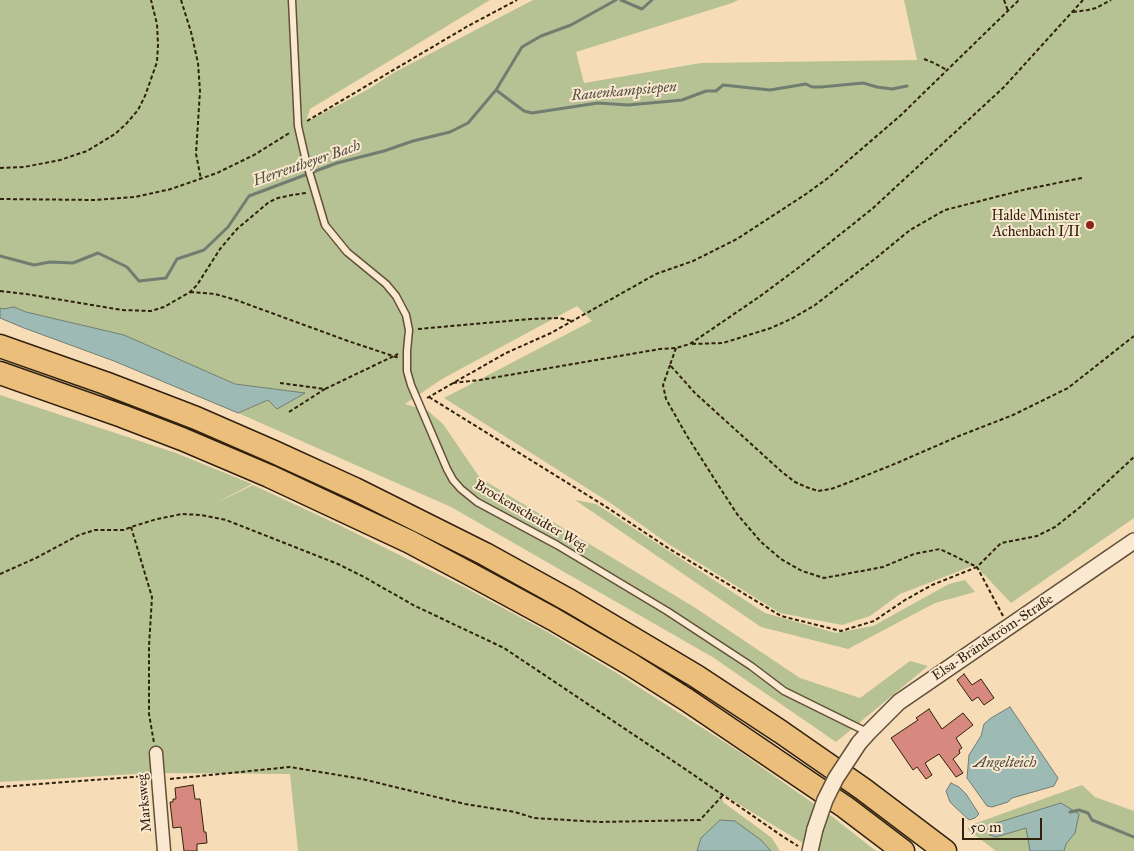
<!DOCTYPE html>
<meta charset="utf-8">
<style>
body{margin:0}
#map{position:relative;width:1134px;height:851px;overflow:hidden;background:#f7dcb8;font-family:"IM FELL Great Primer",serif}
canvas{display:block}
.scale{position:absolute;left:962px;top:818px;width:80px;height:22px;box-sizing:border-box;border:2px solid #30210d;border-top:0;padding-left:6px;font-size:15px;line-height:18px;white-space:nowrap;color:#30210d;-webkit-text-stroke:4px #fae8d1;paint-order:stroke}
</style>
<div id="map">
<canvas width="1134" height="851"></canvas>
<div class="scale">50 m</div>
</div>
<script>
const context = document.querySelector('canvas').getContext('2d');
context.lineJoin = 'round';
function paint(path, color) { context.fillStyle = color; context.fill(path, 'evenodd'); }
const toPath = rows => new Path2D(rows.map(r => 'M' + r).join(''));
function stroke(path, color, width, dash) { context.strokeStyle = color; context.lineWidth = width; context.lineCap = dash ? 'butt' : 'round'; context.setLineDash(dash || []); context.stroke(path); }
function write(font, color, halo, rows, align = 'center') {
  context.font = font + ' "IM FELL Great Primer",serif'; context.lineWidth = 4; context.setLineDash([]); context.textBaseline = 'middle'; context.strokeStyle = halo; context.fillStyle = color; for (const [text, x, y, turn = 0] of rows) {
    context.save(); context.translate(x, y); context.rotate((+turn || 0) * Math.PI / 180); context.textAlign = isNaN(turn) ? turn : align; if (halo) context.strokeText(text, 0, 0); context.fillText(text, 0, 0); context.restore();
  }
}
const green = toPath([
 [0,0,490,0,310,109,306,122,367,90,395,72,533,0,738,0,732,3,576,52,584,83,701,63,917,60,904,0,1134,0,1134,518,1011,603,975,565,900,594,870,616,842,625,780,613,670,545,612,504,444,398,592,321,577,306,442,379,405,404,428,411,443,424,480,478,694,607,800,678,860,698,910,661,928,666,836,742,714,658,451,507,238,413,268,400,304,393,235,384,124,335,26,312,14,307,3,309,0,308],
 [0,395,176,453,252,484,214,504,253,485,337,524,462,586,544,630,620,675,740,752,834,818,876,851,816,851,722,794,723,802,772,838,780,851,298,851,290,774,153,773,0,782],
 [575,500,596,504,765,613,836,633,873,626,949,584,965,580,975,592,935,603,848,649,761,627],
 [1082,785,1095,797,1134,811,1134,851,996,851,967,829,971,825]
]);
const water = toPath([
 [14,307,26,312,124,335,235,384,305,393,277,409,268,400,238,413,114,361,24,328,0,318,0,308,3,309,14,307],
 [1010,707,1058,778,1054,786,1012,798,1008,802,992,807,987,806,967,778,969,755,981,736,984,724,991,718,1010,707],
 [951,783,959,787,966,794,979,814,975,818,969,820,955,807,950,802,946,791,951,783],
 [1061,803,1079,814,1075,833,1066,844,1064,851,1030,851,1026,828,996,837,990,835,988,830,990,825,1061,803],
 [720,820,735,821,761,840,771,851,697,851,701,838,720,820]
]);
const stream = toPath([
 [621,0,642,9,652,0],
 [496,90,524,111,532,113,598,103,628,105,672,101,682,100,706,91,716,91,723,85,770,90,806,84,812,87,821,87,863,83,877,87,892,89,907,86],
 [0,256,34,265,50,262,73,263,98,253,127,267,139,281,166,278,177,259,204,250,228,227,249,196,337,163,384,151,413,141,450,132,468,123,496,90,522,47,541,36,571,25,616,0],
 [1070,812,1079,810,1088,813,1092,820,1134,837]
]);
const building = toPath([
 [964,674,972,685,981,679,994,698,984,705,978,697,972,701,957,680,964,674],
 [929,709,942,729,963,713,973,725,956,738,962,748,959,750,960,753,953,759,963,773,956,777,939,754,925,763,932,775,926,779,917,767,913,770,891,738,918,720,916,718,929,709],
 [193,785,195,799,200,799,204,832,206,832,207,843,197,844,197,851,184,851,181,827,173,828,170,802,173,802,173,799,176,799,175,788,193,785]
]);
const path = toPath([
 [181,0,191,32,198,63,200,91,196,154,201,179],
 [1004,0,1008,11],
 [1073,12,1088,10,1096,8,1111,0],
 [924,59,934,63,947,70],
 [307,121,468,26,517,0],
 [0,168,24,167,60,160,87,151,115,134,126,124,138,110,145,96,157,62,158,45,157,24,151,0],
 [0,199,94,200,135,197,171,189,217,173,254,155,291,132],
 [0,291,26,294,122,310,151,311,164,307,176,300,190,292,197,285,220,249,237,229,269,202,278,198,292,195,306,193],
 [190,292,215,294,236,300,348,341,399,358],
 [418,329,530,319,559,318,572,321],
 [692,344,723,343,771,328,793,318,815,305,876,258,910,230,945,210,1027,189,1082,178],
 [676,348,670,365,695,393,782,472,795,482,806,487,818,491,831,489,842,485,897,463,959,436,1013,415,1068,388,1134,336],
 [670,365,663,385,666,399,687,436,724,494,737,514,761,542,781,559,802,571,824,578,883,567,914,554,940,549,975,566],
 [280,383,325,389,398,354],
 [453,383,480,380,660,349,676,348,690,344,759,297,798,268,872,209,1004,87,1083,0],
 [429,397,608,508,668,548,781,616,841,631,874,621,905,600,932,585,977,567],
 [427,398,506,353,551,333,656,274,693,261,737,239,806,194,828,178,901,115,1019,0],
 [289,412,325,389],
 [131,527,152,597,149,646,149,714,154,743],
 [0,574,36,558,79,535,95,530,124,530,131,527,157,519,182,514,201,515,226,520,338,564,366,578,413,605,504,648,688,771,782,836,798,846],
 [1003,616,977,567,1001,543,1037,536,1055,527,1079,508,1134,457],
 [170,779,290,767,362,779,465,804,515,812,534,818,599,822,700,820,723,795],
 [0,787,146,776]
]);
const service = toPath([
 [292,0,298,126,306,161,325,225,347,252,386,284,396,296,406,315,409,330,407,351,407,371,411,385,447,469,453,480,461,489,477,502,557,545,667,611,751,666,784,691,867,732]
]);
const minor = toPath([
 [156,753,164,851]
]);
const tertiary = toPath([
 [859,743,868,733,899,702,1134,541],
 [810,851,815,829]
]);
const motorway = toPath([
 [0,346,105,383,196,418,274,452,355,489,485,554,570,601,696,676,781,732,863,789,945,851],
 [0,373,122,416,182,439,269,476,410,542,470,574,553,619,630,664,687,700,845,807,903,851]
]);
const tertiaryBridge = toPath([
 [815,829,825,800,836,778,859,743]
]);
const markers = [
 [1090,225,5,"#8f2418"]
];
const poiNames = [
 ["Halde Minister",1080,217],
 ["Achenbach I/II",1080,233]
];
const streetNames = [
 ["Brockenscheidter Weg",530,516,30],
 ["Elsa-Brändström-Straße",993,638,-34],
 ["Marksweg",145,803,-95]
];
const waterNames = [
 ["Rauenkampsiepen",624,92,-5],
 ["Herrentheyer Bach",307,164,-19],
 ["Angelteich",1005,763]
];
paint(green, '#b6c294');
paint(water, '#9ebab4');
stroke(water, '#727d71', 1);
stroke(stream, '#727d71', 3);
paint(building, '#d8897f');
stroke(building, '#30210d', 1);
stroke(service, '#625038', 9);
stroke(minor, '#625038', 15);
stroke(tertiary, '#625038', 18);
stroke(motorway, '#30210d', 25);
stroke(path, '#30210d', 2, [4, 2.5]);
stroke(service, '#fae8d1', 6);
stroke(minor, '#fae8d1', 12);
stroke(tertiary, '#fae8d1', 15);
stroke(motorway, '#ecbe7c', 22);
stroke(tertiaryBridge, '#625038', 18, []);
stroke(tertiaryBridge, '#fae8d1', 15);
for (const [x, y, r, color] of markers) { const dot = new Path2D(); dot.arc(x, y, r, 0, 2 * Math.PI); context.fillStyle = color; context.fill(dot); stroke(dot, '#fae8d1', 2); }
write('14px', '#30210d', '#fae8d1', poiNames, 'right');
write('14px', '#30210d', '#fae8d1', streetNames);
write('italic 15px', '#514f3f', '#fae8d1', waterNames);
</script>
